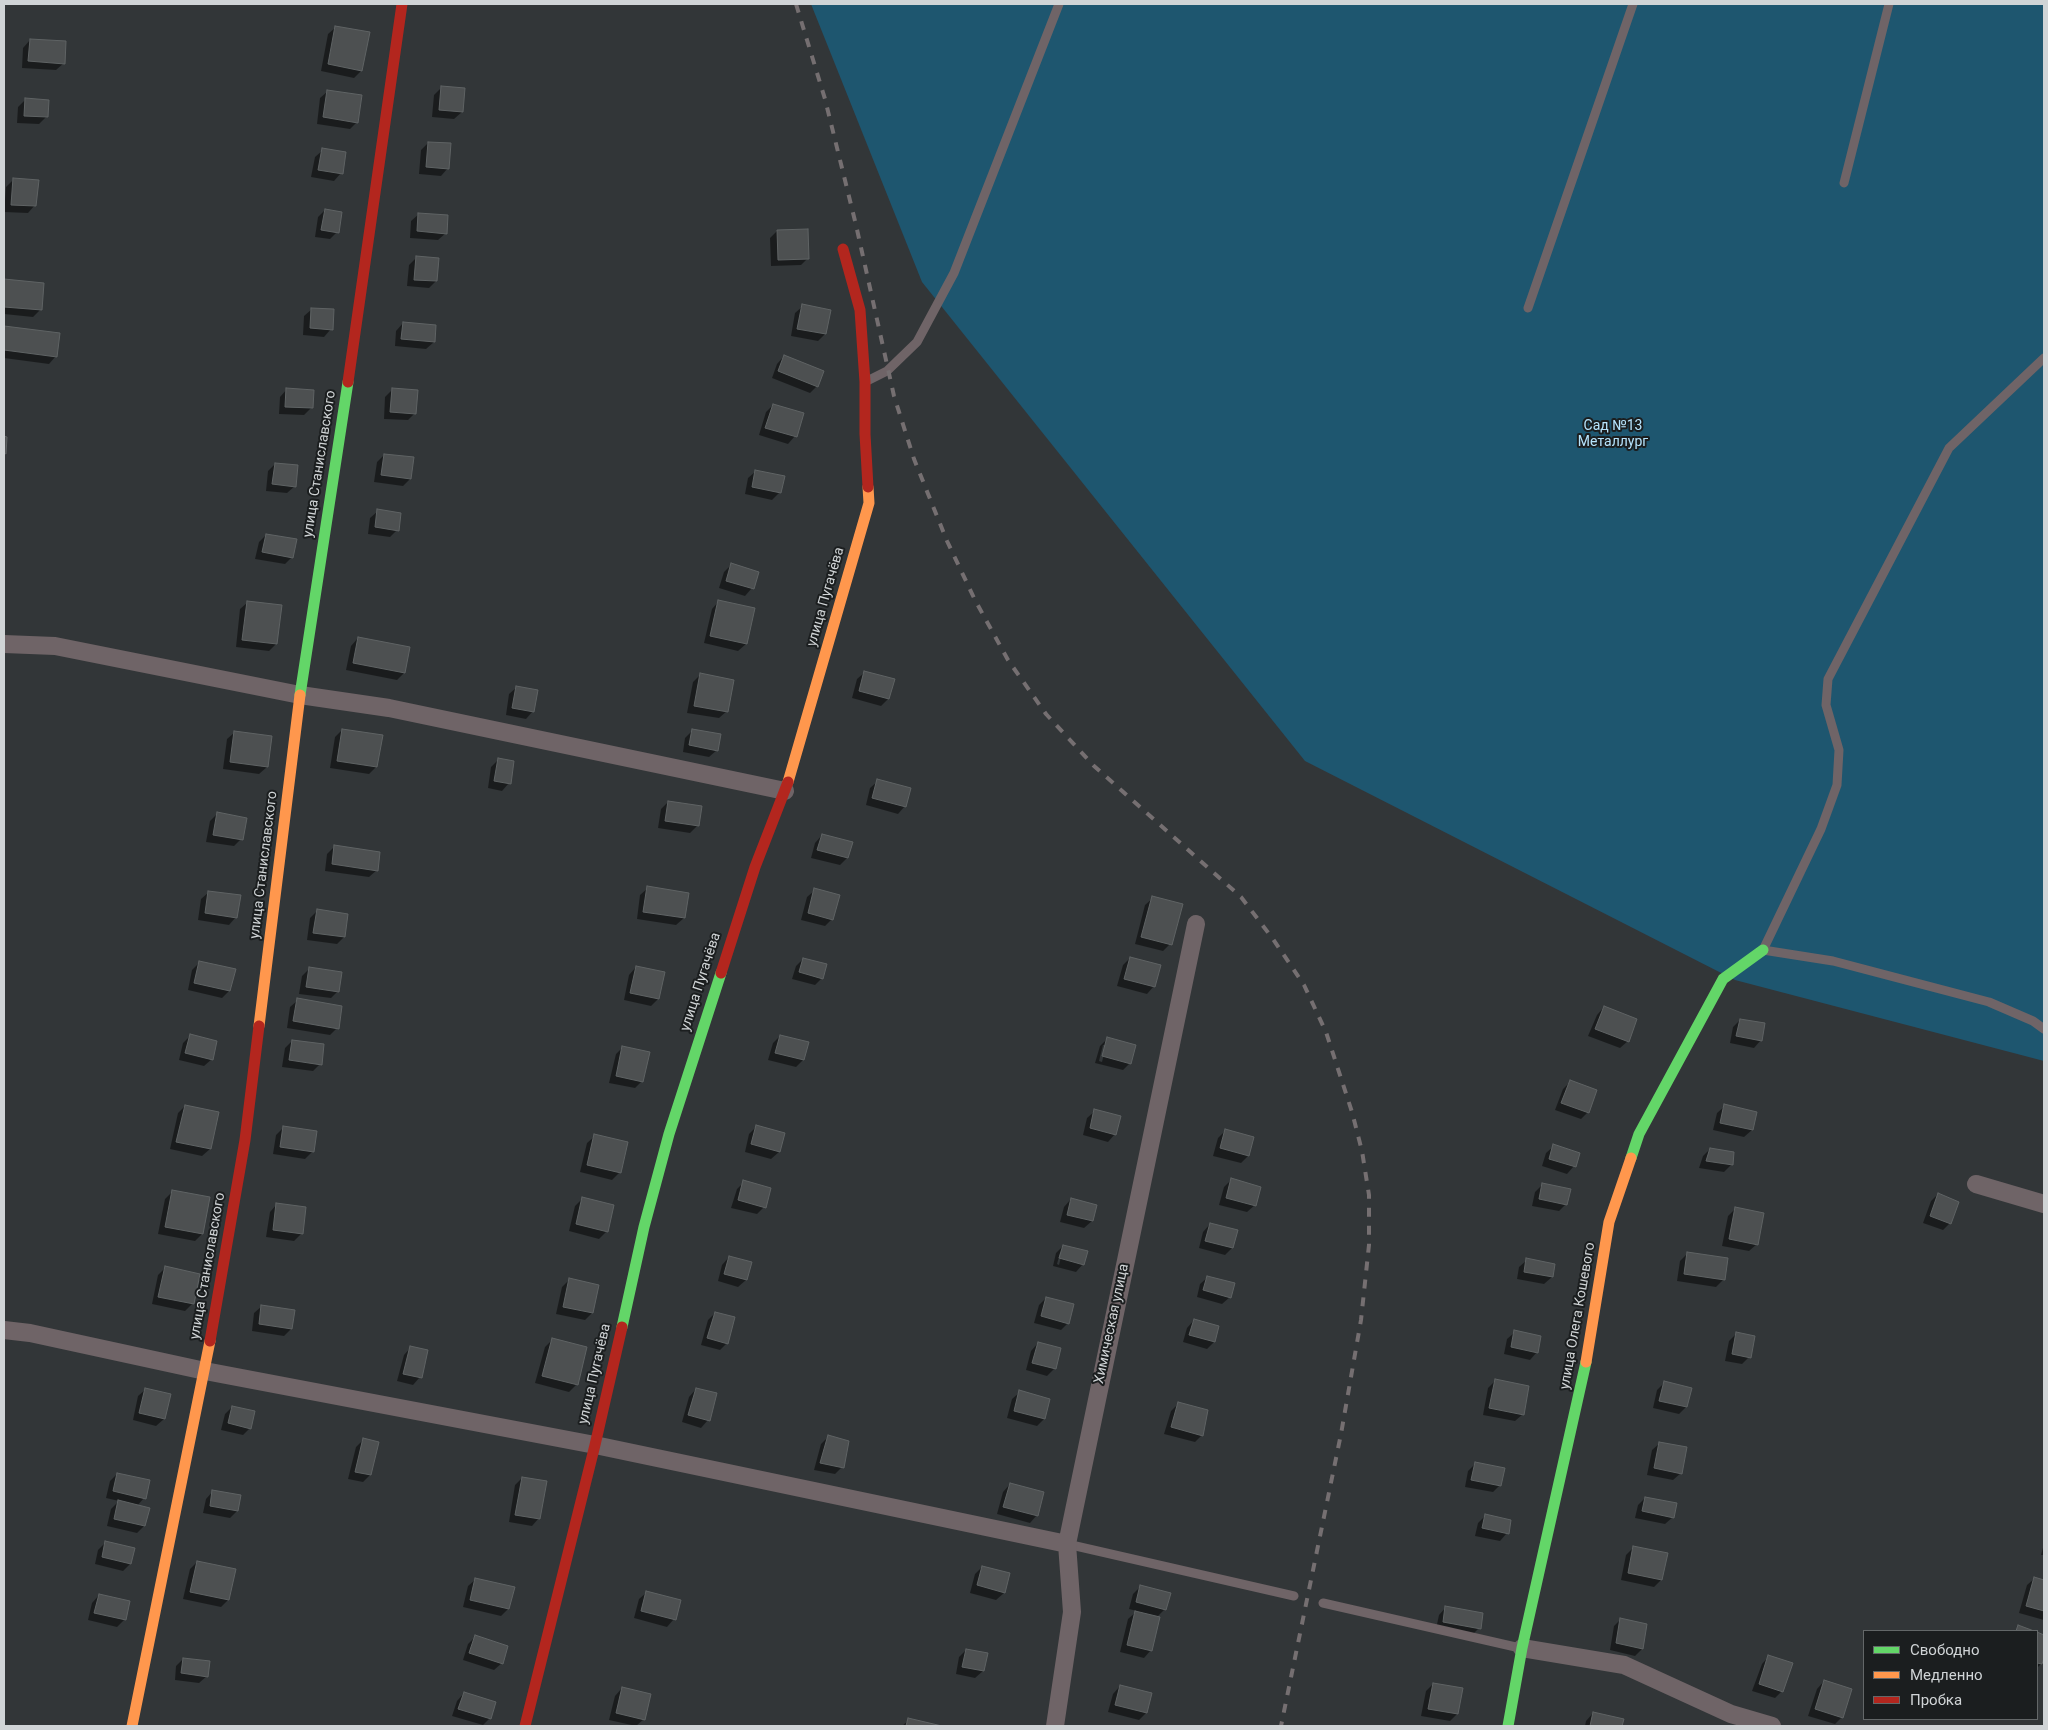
<!DOCTYPE html>
<meta charset="utf-8">
<style>
body{margin:0}
#map{position:relative;width:2048px;height:1730px;overflow:hidden;background:#323638;font-family:Roboto,sans-serif}
canvas{display:block}
.frame{position:absolute;inset:0;border:5px solid #d0d4d6;pointer-events:none}
.legend{position:absolute;left:1863px;top:1630px;width:175px;height:90px;box-sizing:border-box;background:#1b1e1f;border:1px solid #636768;margin:0;padding:6px 9px;list-style:none;font-size:15px;color:#d0d4d6}
.legend li{display:flex;align-items:center;gap:10px;height:25px}
.legend b{width:25px;border:1px solid #636768}
</style>
<div id="map">
<canvas width="2048" height="1730"></canvas>
<div class="frame"></div>
<ul class="legend">
<li><b style="height:6px;background:#63d668"></b>Свободно</li>
<li><b style="height:6px;background:#ff974d"></b>Медленно</li>
<li><b style="height:6px;background:#b3261e"></b>Пробка</li>
</ul>
</div>
<script>
const context = document.querySelector('canvas').getContext('2d');
context.lineJoin = 'round';
function paint(path, color) { context.fillStyle = color; context.fill(path, 'evenodd'); }
const toPath = rows => new Path2D(rows.map(r => 'M' + r).join(''));
function stroke(path, color, width, dash) { context.strokeStyle = color; context.lineWidth = width; context.lineCap = dash ? 'butt' : 'round'; context.setLineDash(dash || []); context.stroke(path); }
function write(font, color, halo, rows, align = 'center') {
  context.font = font + ' Roboto,sans-serif'; context.lineWidth = 4; context.setLineDash([]); context.textBaseline = 'middle'; context.strokeStyle = halo; context.fillStyle = color; for (const [text, x, y, turn = 0] of rows) {
    context.save(); context.translate(x, y); context.rotate((+turn || 0) * Math.PI / 180); context.textAlign = isNaN(turn) ? turn : align; if (halo) context.strokeText(text, 0, 0); context.fillText(text, 0, 0); context.restore();
  }
}
const green = toPath([
 [811,4,2044,4,2044,1061,1735,980,1305,761,922,282]
]);
const shadow = toPath([
 [336,27,361,71,354,78,321,71,328,34],
 [30,40,64,63,56,70,22,68,23,48],
 [442,87,462,112,454,119,432,117,434,95],
 [328,91,357,122,350,129,317,124,320,98],
 [25,100,46,117,39,124,17,123,18,107],
 [428,143,448,168,441,176,419,174,421,150],
 [323,150,341,173,334,181,311,177,315,157],
 [13,180,35,205,28,213,4,212,6,187],
 [325,210,337,232,330,239,315,237,318,217],
 [419,214,446,233,438,240,410,238,411,221],
 [777,231,808,258,801,265,771,266,770,238],
 [416,258,436,281,429,288,407,286,409,265],
 [4,280,43,284,40,310,33,317,4,314],
 [803,306,825,334,818,341,791,336,795,313],
 [312,309,331,329,324,337,303,335,304,316],
 [403,323,434,342,426,349,395,346,396,331],
 [4,327,59,335,56,356,49,364,4,358],
 [784,356,817,386,810,393,772,378,777,364],
 [287,389,311,408,304,415,279,414,280,397],
 [393,389,415,413,408,420,384,419,385,397],
 [773,405,795,436,788,444,759,435,766,412],
 [384,455,410,479,403,486,374,482,377,462],
 [275,464,295,486,287,493,266,491,268,471],
 [756,471,780,492,772,500,745,494,748,478],
 [378,511,397,530,390,537,368,534,370,518],
 [266,535,292,557,285,564,255,559,259,542],
 [731,565,752,588,745,596,719,588,724,572],
 [719,601,753,609,746,644,738,651,704,643,712,609],
 [248,602,276,644,269,651,236,647,240,609],
 [358,638,404,673,397,680,346,670,351,646],
 [865,672,888,699,881,706,852,698,857,679],
 [700,675,727,711,719,718,687,713,693,682],
 [517,687,533,711,526,719,506,715,509,694],
 [342,730,376,767,369,774,330,768,335,737],
 [693,730,717,750,709,757,683,752,685,738],
 [235,732,267,767,259,774,223,769,227,739],
 [498,760,509,783,502,791,488,788,491,767],
 [878,781,905,806,898,814,866,805,870,788],
 [668,802,700,807,697,826,690,833,658,828,661,809],
 [217,814,241,839,234,846,206,842,210,821],
 [822,835,851,843,847,858,840,865,811,858,815,843],
 [335,846,377,870,369,877,325,871,327,854],
 [648,888,684,918,676,925,637,919,640,895],
 [815,890,832,919,825,926,801,920,807,897],
 [209,892,236,917,229,925,198,920,201,899],
 [1153,898,1170,944,1163,951,1135,944,1145,905],
 [317,911,344,937,337,944,307,940,310,918],
 [1130,958,1154,986,1147,994,1117,986,1123,965],
 [803,959,822,978,815,985,792,979,796,966],
 [200,962,229,991,222,998,188,990,192,970],
 [636,967,658,999,651,1006,624,1000,629,975],
 [309,969,338,991,331,998,299,994,302,976],
 [298,1000,337,1028,330,1035,287,1028,290,1007],
 [1604,1007,1628,1041,1620,1048,1588,1036,1597,1015],
 [1740,1020,1761,1040,1754,1048,1730,1043,1733,1027],
 [190,1036,212,1059,204,1066,179,1060,183,1043],
 [780,1036,803,1060,796,1067,768,1060,773,1043],
 [1107,1039,1130,1063,1123,1070,1095,1063,1100,1046],
 [1103,1045,1106,1045,1102,1062,1099,1061],
 [292,1041,320,1064,313,1071,282,1067,285,1048],
 [623,1047,642,1081,635,1088,609,1083,616,1054],
 [1570,1082,1588,1112,1581,1119,1555,1110,1563,1089],
 [185,1106,218,1113,210,1149,202,1156,170,1149,178,1113],
 [1725,1106,1752,1130,1744,1137,1713,1130,1717,1113],
 [1095,1111,1115,1134,1108,1142,1083,1135,1087,1118],
 [757,1126,779,1152,771,1159,745,1152,749,1134],
 [283,1128,313,1151,305,1159,273,1154,276,1135],
 [1226,1130,1248,1156,1241,1163,1213,1156,1218,1138],
 [595,1136,620,1172,612,1180,580,1172,587,1143],
 [1554,1146,1574,1166,1567,1174,1542,1166,1546,1153],
 [1710,1149,1732,1164,1724,1172,1699,1168,1703,1156],
 [1231,1180,1255,1205,1247,1212,1219,1205,1224,1187],
 [744,1182,764,1207,757,1214,731,1208,737,1189],
 [1542,1185,1566,1204,1559,1211,1532,1206,1535,1192],
 [172,1192,202,1234,195,1241,158,1234,165,1199],
 [1938,1194,1950,1223,1943,1230,1923,1223,1931,1201],
 [582,1199,607,1231,599,1239,569,1231,575,1206],
 [1071,1199,1092,1221,1084,1228,1060,1222,1064,1207],
 [277,1204,305,1208,301,1234,294,1241,266,1237,270,1212],
 [1735,1209,1757,1244,1749,1251,1722,1246,1728,1216],
 [1210,1224,1232,1248,1225,1255,1199,1248,1203,1232],
 [1063,1246,1083,1264,1076,1272,1053,1266,1056,1253],
 [1060,1253,1062,1253,1059,1265,1057,1264],
 [1688,1253,1724,1279,1716,1287,1677,1281,1680,1261],
 [729,1257,750,1263,746,1280,738,1287,718,1281,722,1265],
 [1527,1260,1552,1277,1544,1284,1517,1279,1519,1267],
 [165,1268,192,1304,185,1311,152,1304,158,1275],
 [1208,1277,1230,1297,1222,1304,1197,1297,1200,1284],
 [569,1280,592,1313,585,1320,556,1314,562,1287],
 [1046,1298,1068,1323,1061,1330,1034,1323,1039,1305],
 [262,1306,291,1329,284,1336,252,1331,254,1313],
 [715,1313,727,1343,720,1350,701,1345,708,1320],
 [1194,1320,1218,1327,1214,1342,1207,1349,1183,1342,1187,1328],
 [1515,1332,1537,1352,1530,1360,1504,1354,1507,1339],
 [1736,1334,1749,1357,1742,1364,1725,1361,1729,1341],
 [552,1340,576,1385,569,1392,535,1383,545,1347],
 [1038,1343,1055,1368,1047,1376,1026,1370,1031,1351],
 [411,1347,420,1377,413,1385,397,1381,404,1355],
 [1496,1380,1523,1414,1515,1421,1483,1415,1488,1388],
 [1664,1383,1686,1407,1679,1414,1653,1408,1657,1390],
 [146,1389,164,1419,156,1426,133,1420,138,1396],
 [696,1389,708,1420,701,1428,682,1422,689,1397],
 [1020,1392,1044,1419,1037,1426,1007,1418,1012,1399],
 [1178,1404,1202,1435,1195,1442,1164,1434,1171,1411],
 [232,1407,250,1428,243,1435,221,1430,225,1414],
 [828,1437,842,1467,835,1474,814,1470,821,1444],
 [363,1440,370,1475,363,1482,348,1479,356,1447],
 [1660,1443,1681,1473,1673,1480,1647,1475,1652,1450],
 [1475,1464,1500,1485,1493,1492,1465,1487,1468,1471],
 [117,1474,144,1498,137,1506,148,1509,144,1526,137,1533,107,1526,111,1509,119,1501,106,1498,110,1481],
 [522,1478,539,1518,532,1526,509,1522,515,1485],
 [1010,1484,1037,1515,1030,1523,997,1514,1003,1492],
 [213,1491,237,1511,230,1518,203,1513,206,1499],
 [1645,1498,1673,1517,1665,1524,1635,1518,1638,1505],
 [1485,1516,1507,1533,1500,1541,1475,1536,1478,1523],
 [106,1542,130,1564,123,1571,95,1564,98,1550],
 [2044,1544,2044,1555,2041,1555],
 [1634,1547,1661,1580,1654,1587,1621,1580,1626,1555],
 [197,1562,228,1600,221,1607,183,1599,190,1569],
 [982,1567,1008,1574,1004,1593,996,1600,970,1593,975,1574],
 [2035,1578,2044,1581,2044,1620,2019,1613,2027,1585],
 [476,1579,508,1609,501,1616,463,1607,468,1586],
 [1141,1586,1165,1609,1157,1617,1151,1650,1144,1658,1120,1652,1128,1619,1137,1611,1129,1609,1133,1594],
 [647,1592,674,1619,667,1627,634,1618,639,1599],
 [99,1595,124,1620,117,1627,88,1620,92,1603],
 [1446,1607,1479,1628,1472,1635,1436,1629,1439,1615],
 [1621,1619,1642,1649,1635,1656,1610,1650,1614,1626],
 [2037,1633,2044,1636,2044,1654,2041,1664,2037,1668],
 [475,1637,502,1663,494,1670,463,1660,468,1644],
 [966,1650,986,1654,983,1671,975,1678,956,1674,959,1657],
 [1769,1656,1782,1691,1775,1698,1752,1691,1762,1664],
 [183,1659,207,1676,199,1683,175,1680,176,1666],
 [1824,1681,1842,1717,1835,1724,1808,1716,1817,1689],
 [1433,1684,1457,1714,1450,1721,1421,1716,1426,1691],
 [1120,1686,1146,1713,1139,1720,1108,1712,1113,1694],
 [622,1688,644,1719,636,1726,609,1720,615,1696],
 [464,1693,490,1718,483,1725,452,1716,457,1701],
 [1593,1713,1622,1720,1621,1726,1585,1726,1586,1721],
 [909,1720,937,1726,902,1726]
]);
const building = toPath([
 [335,26,370,32,362,71,328,64,335,26],
 [30,39,66,41,65,64,28,61,30,39],
 [441,86,465,88,463,112,439,110,441,86],
 [327,90,362,95,358,123,323,117,327,90],
 [25,98,49,100,48,117,24,116,25,98],
 [428,142,451,143,449,169,426,167,428,142],
 [322,148,346,152,343,174,318,170,322,148],
 [13,178,39,180,36,206,11,205,13,178],
 [325,209,342,212,339,233,321,230,325,209],
 [418,213,448,215,447,234,417,231,418,213],
 [808,229,809,259,778,260,777,230,808,229],
 [416,256,439,258,437,281,414,280,416,256],
 [4,279,44,283,42,310,4,307,4,279],
 [802,304,831,310,826,334,797,329,802,304],
 [311,308,334,309,333,330,310,328,311,308],
 [403,322,436,325,435,342,401,339,403,322],
 [4,326,60,333,57,357,4,350,4,326],
 [784,355,824,371,818,387,778,371,784,355],
 [286,388,314,390,313,408,285,407,286,388],
 [392,388,418,390,416,414,390,412,392,388],
 [773,404,804,413,797,437,765,428,773,404],
 [4,436,7,437,6,454,4,453,4,436],
 [384,454,414,457,411,479,381,475,384,454],
 [275,463,298,465,296,487,272,484,275,463],
 [755,470,785,476,781,493,752,487,755,470],
 [377,509,401,513,399,531,375,527,377,509],
 [266,534,297,539,293,558,262,552,266,534],
 [731,563,759,572,754,589,726,581,731,563],
 [718,600,755,608,747,644,710,636,718,600],
 [247,601,282,605,277,644,242,640,247,601],
 [358,637,410,647,405,673,353,663,358,637],
 [864,671,895,679,889,699,859,691,864,671],
 [700,673,734,680,728,712,694,706,700,673],
 [516,686,538,690,534,712,512,708,516,686],
 [342,729,383,735,377,767,337,761,342,729],
 [692,729,721,734,718,751,689,745,692,729],
 [234,731,272,736,268,767,230,762,234,731],
 [498,758,514,761,511,784,494,781,498,758],
 [877,779,911,788,906,807,872,798,877,779],
 [668,801,702,806,699,826,665,821,668,801],
 [217,812,247,818,243,840,213,835,217,812],
 [822,834,853,842,848,858,817,850,822,834],
 [334,845,380,852,378,871,332,864,334,845],
 [647,886,689,893,685,918,643,912,647,886],
 [814,888,840,895,833,920,808,913,814,888],
 [208,891,241,895,237,918,205,913,208,891],
 [1152,896,1183,904,1172,945,1141,937,1152,896],
 [317,909,348,914,345,937,313,933,317,909],
 [1130,957,1161,965,1155,987,1124,979,1130,957],
 [803,958,827,964,823,979,799,972,803,958],
 [199,961,236,969,230,991,194,983,199,961],
 [636,966,665,972,659,999,630,993,636,966],
 [309,967,342,972,339,992,306,987,309,967],
 [297,998,342,1006,339,1029,293,1021,297,998],
 [1604,1006,1637,1019,1629,1042,1595,1029,1604,1006],
 [1740,1019,1765,1023,1762,1041,1736,1036,1740,1019],
 [190,1034,217,1041,213,1060,185,1053,190,1034],
 [780,1035,809,1042,804,1060,775,1053,780,1035],
 [1107,1037,1136,1045,1131,1064,1102,1056,1107,1037],
 [292,1040,324,1044,322,1065,289,1060,292,1040],
 [622,1046,650,1052,643,1082,616,1076,622,1046],
 [1570,1080,1597,1090,1589,1113,1561,1103,1570,1080],
 [1724,1104,1757,1112,1753,1130,1720,1123,1724,1104],
 [185,1105,219,1112,211,1149,176,1142,185,1105],
 [1094,1109,1121,1116,1116,1135,1090,1128,1094,1109],
 [756,1125,785,1133,780,1152,751,1144,756,1125],
 [283,1126,317,1131,314,1152,280,1147,283,1126],
 [1225,1129,1254,1137,1249,1156,1220,1148,1225,1129],
 [594,1134,628,1142,621,1173,587,1165,594,1134],
 [1553,1144,1580,1153,1576,1167,1549,1159,1553,1144],
 [1710,1148,1734,1152,1733,1165,1706,1161,1710,1148],
 [1231,1178,1261,1187,1256,1206,1226,1198,1231,1178],
 [743,1180,771,1188,766,1208,738,1200,743,1180],
 [1542,1183,1571,1189,1567,1205,1539,1199,1542,1183],
 [172,1190,210,1197,203,1234,165,1227,172,1190],
 [1938,1193,1959,1202,1951,1224,1930,1216,1938,1193],
 [582,1197,614,1205,608,1232,576,1224,582,1197],
 [1071,1198,1097,1205,1093,1221,1067,1215,1071,1198],
 [276,1203,306,1207,303,1234,273,1230,276,1203],
 [1735,1207,1764,1213,1758,1245,1729,1239,1735,1207],
 [1210,1223,1238,1230,1233,1248,1205,1241,1210,1223],
 [1063,1245,1088,1251,1084,1265,1059,1258,1063,1245],
 [1687,1252,1728,1258,1725,1280,1684,1274,1687,1252],
 [729,1256,752,1262,747,1280,724,1274,729,1256],
 [1526,1258,1555,1264,1553,1277,1524,1272,1526,1258],
 [165,1266,200,1274,194,1304,158,1297,165,1266],
 [1207,1276,1235,1283,1231,1298,1203,1290,1207,1276],
 [569,1278,599,1285,593,1313,563,1307,569,1278],
 [1046,1297,1074,1304,1069,1324,1041,1316,1046,1297],
 [261,1305,295,1310,292,1329,259,1324,261,1305],
 [715,1312,735,1317,728,1344,707,1338,715,1312],
 [1194,1319,1219,1326,1215,1342,1189,1335,1194,1319],
 [1514,1330,1541,1336,1538,1353,1511,1347,1514,1330],
 [1736,1332,1755,1336,1751,1358,1732,1354,1736,1332],
 [552,1338,587,1347,578,1385,542,1376,552,1338],
 [1038,1342,1061,1348,1056,1369,1032,1363,1038,1342],
 [410,1346,428,1350,422,1378,403,1374,410,1346],
 [1495,1379,1529,1386,1524,1415,1489,1408,1495,1379],
 [1664,1381,1692,1388,1687,1407,1659,1401,1664,1381],
 [145,1388,171,1394,165,1419,139,1413,145,1388],
 [696,1388,717,1393,710,1421,688,1415,696,1388],
 [1019,1390,1050,1399,1045,1419,1014,1411,1019,1390],
 [1178,1402,1208,1410,1203,1436,1171,1427,1178,1402],
 [232,1406,255,1411,251,1429,228,1423,232,1406],
 [828,1435,849,1441,844,1468,820,1463,828,1435],
 [363,1438,379,1442,371,1475,355,1472,363,1438],
 [1659,1442,1687,1447,1682,1474,1654,1468,1659,1442],
 [1475,1462,1505,1468,1501,1486,1471,1480,1475,1462],
 [117,1473,150,1480,146,1499,113,1491,117,1473],
 [522,1477,547,1481,540,1519,515,1515,522,1477],
 [1010,1483,1044,1492,1038,1516,1003,1507,1010,1483],
 [212,1490,241,1495,238,1511,210,1506,212,1490],
 [1645,1497,1677,1503,1674,1518,1642,1511,1645,1497],
 [118,1500,150,1508,145,1526,114,1519,118,1500],
 [1485,1514,1511,1520,1509,1534,1482,1528,1485,1514],
 [105,1541,135,1548,131,1564,102,1557,105,1541],
 [1633,1546,1668,1553,1662,1580,1628,1573,1633,1546],
 [197,1561,236,1569,229,1600,190,1592,197,1561],
 [982,1566,1010,1573,1005,1593,977,1585,982,1566],
 [2034,1577,2044,1580,2044,1611,2026,1606,2034,1577],
 [475,1578,515,1587,509,1609,470,1600,475,1578],
 [1140,1585,1171,1593,1166,1610,1136,1602,1140,1585],
 [646,1591,681,1600,676,1620,641,1611,646,1591],
 [99,1594,130,1601,126,1620,94,1613,99,1594],
 [1445,1606,1483,1613,1481,1629,1443,1622,1445,1606],
 [1135,1611,1160,1617,1152,1651,1127,1645,1135,1611],
 [1620,1618,1647,1624,1643,1649,1616,1643,1620,1618],
 [2018,1625,2034,1631,2016,1631,2018,1625],
 [2037,1632,2044,1635,2044,1658,2042,1664,2037,1663,2037,1632],
 [475,1635,508,1646,503,1664,469,1653,475,1635],
 [966,1649,988,1653,984,1671,962,1667,966,1649],
 [1768,1655,1793,1663,1783,1692,1759,1684,1768,1655],
 [183,1658,210,1661,208,1677,181,1673,183,1658],
 [1824,1680,1852,1689,1843,1718,1815,1709,1824,1680],
 [1433,1683,1463,1688,1458,1714,1428,1709,1433,1683],
 [1120,1685,1152,1693,1147,1713,1115,1705,1120,1685],
 [622,1687,651,1694,645,1720,616,1713,622,1687],
 [464,1692,496,1702,491,1719,458,1709,464,1692],
 [1593,1712,1624,1719,1622,1726,1590,1726,1593,1712],
 [908,1718,942,1726,906,1726,908,1718]
]);
const lane = toPath([
 [1844,183,1889,4],
 [1528,308,1633,4],
 [2044,358,1949,448,1828,679,1826,705,1839,750,1837,785,1821,829,1763,950,1833,961,1989,1002,2033,1021,2044,1029],
 [867,381,887,371,917,342,954,273,1059,4],
 [1067,1544,1294,1596],
 [1323,1603,1520,1648]
]);
const street = toPath([
 [4,644,55,646,300,695,389,708,785,791],
 [1976,1184,2044,1204],
 [4,1330,30,1333,205,1371,595,1445,1067,1544],
 [1522,1648,1624,1665,1731,1714,1772,1726],
 [1055,1726,1072,1612,1067,1544,1196,924]
]);
const fast = toPath([
 [300,695,348,382],
 [1631,1158,1639,1134,1723,979,1763,950],
 [622,1327,644,1227,669,1134,721,973],
 [1508,1726,1522,1648,1586,1362]
]);
const slow = toPath([
 [788,782,869,503,868,487],
 [259,1026,300,695],
 [1586,1362,1609,1222,1631,1158],
 [132,1726,210,1341]
]);
const jam = toPath([
 [843,249,860,310,865,382,865,434,868,487],
 [348,382,402,4],
 [721,973,755,867,788,782],
 [210,1341,245,1140,259,1026],
 [525,1726,595,1445,622,1327]
]);
const rail = toPath([
 [796,4,825,99,856,225,894,396,914,459,947,541,975,600,1008,660,1046,714,1094,766,1241,897,1273,939,1304,985,1326,1032,1352,1112,1362,1151,1369,1195,1369,1245,1361,1320,1341,1434,1281,1726]
]);
const parkNames = [
 ["Сад №13",1613,426],
 ["Металлург",1613,442]
];
const streetNames = [
 ["улица Станиславского",320,464,-81],
 ["улица Пугачёва",826,597,-74],
 ["улица Станиславского",264,865,-83],
 ["улица Пугачёва",701,982,-72],
 ["улица Станиславского",208,1266,-80],
 ["улица Олега Кошевого",1578,1316,-80],
 ["Химическая улица",1112,1324,-78],
 ["улица Пугачёва",595,1374,-77]
];
paint(green, '#1e566f');
paint(shadow, '#0007');
paint(building, '#4d5051');
stroke(building, '#5f6364', 1);
stroke(lane, '#6f6467', 9);
stroke(street, '#6f6467', 18);
stroke(fast, '#63d668', 11);
stroke(slow, '#ff974d', 11);
stroke(jam, '#b3261e', 11);
stroke(rail, '#756f71', 4, [9, 9]);
write('14px', '#b6e4fd', '#1b1e1f', parkNames);
write('14px', '#d0d4d6', '#1b1e1f', streetNames);
</script>
